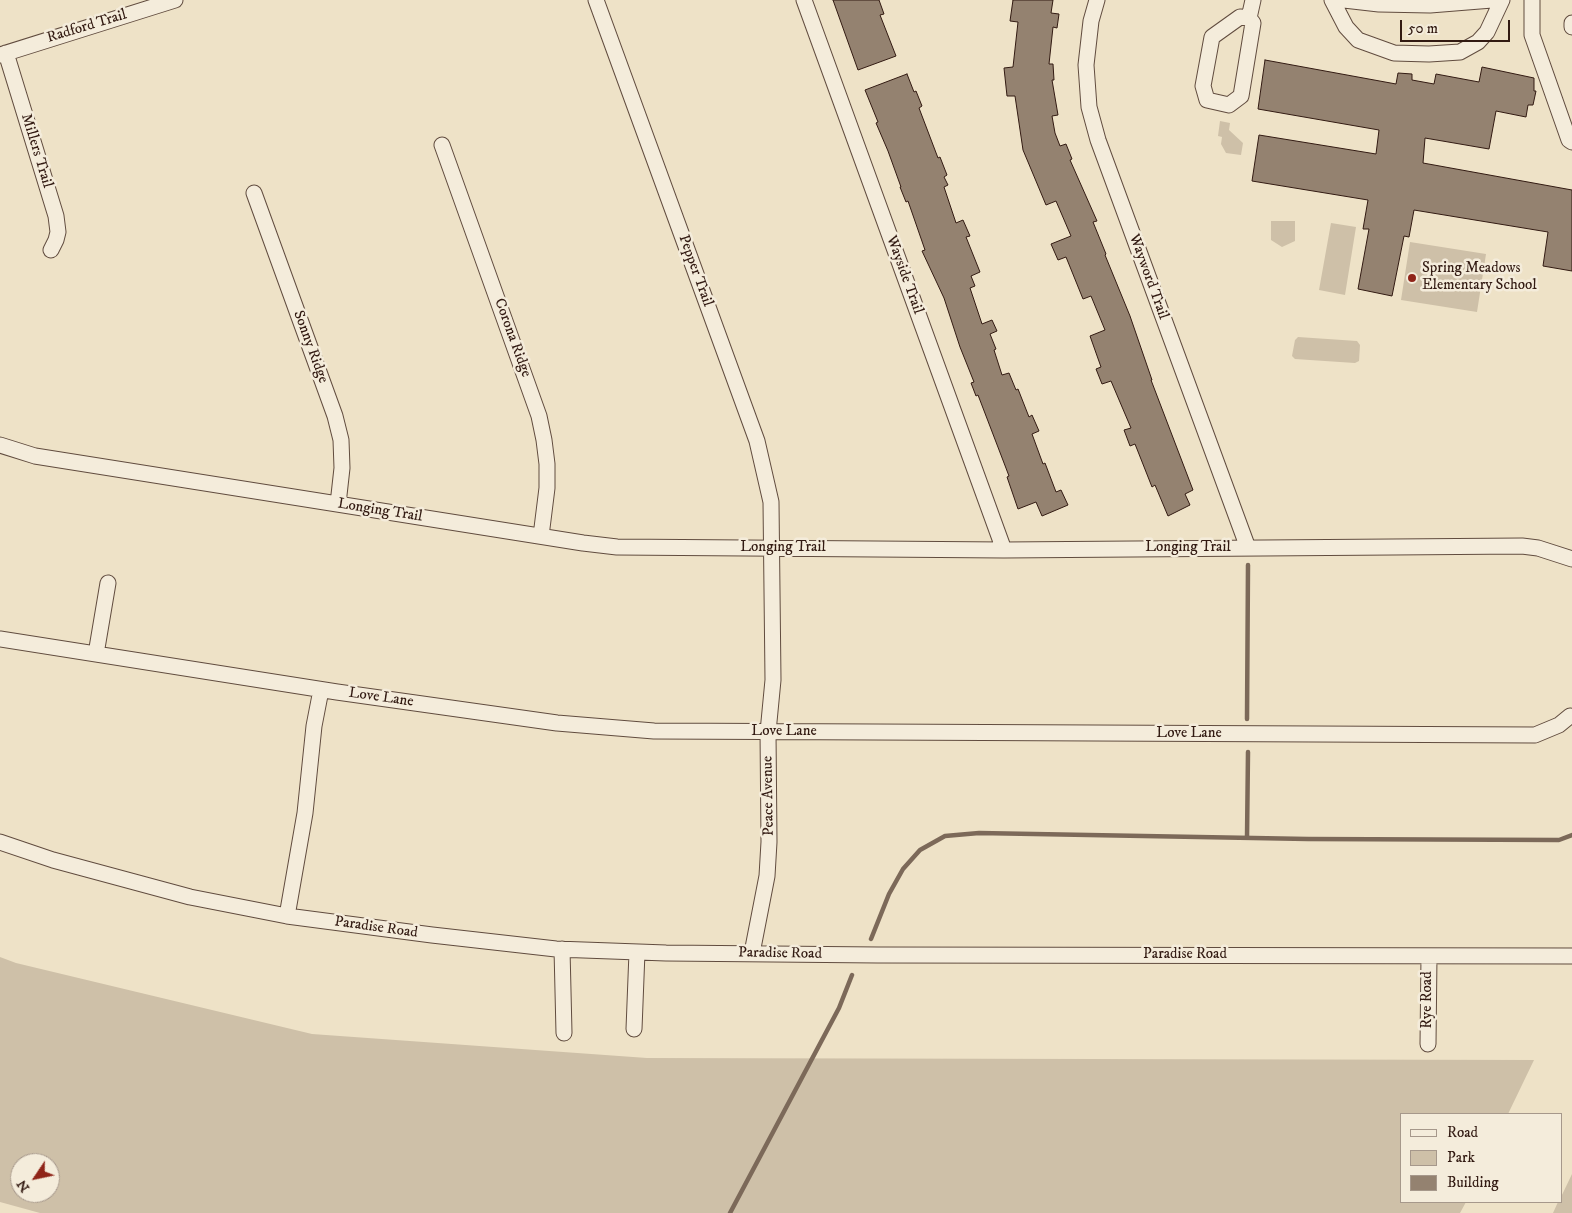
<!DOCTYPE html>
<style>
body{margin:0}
#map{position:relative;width:1572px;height:1213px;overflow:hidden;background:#eee2c7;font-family:"IM FELL DW Pica",serif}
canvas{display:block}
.legend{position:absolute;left:1400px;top:1113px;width:162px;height:90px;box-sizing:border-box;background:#f4ecdb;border:1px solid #a6988b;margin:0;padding:6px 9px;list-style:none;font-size:15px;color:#321a12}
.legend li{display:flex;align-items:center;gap:10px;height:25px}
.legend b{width:25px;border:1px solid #a6988b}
.north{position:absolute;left:10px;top:1153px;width:50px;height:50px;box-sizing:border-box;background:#f4ecdb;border:1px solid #a6988b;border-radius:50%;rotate:236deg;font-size:14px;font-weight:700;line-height:20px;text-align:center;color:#321a12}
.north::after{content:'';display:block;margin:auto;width:18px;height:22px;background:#8f2418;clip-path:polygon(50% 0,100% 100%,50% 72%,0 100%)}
.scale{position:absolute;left:1400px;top:20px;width:110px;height:22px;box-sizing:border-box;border:2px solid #321a12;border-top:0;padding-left:6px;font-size:15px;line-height:18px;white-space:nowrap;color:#321a12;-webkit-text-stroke:4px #f4ecdb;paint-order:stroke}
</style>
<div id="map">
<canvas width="1572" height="1213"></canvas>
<ul class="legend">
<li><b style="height:6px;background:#f4ecdb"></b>Road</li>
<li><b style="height:14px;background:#cec0a8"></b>Park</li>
<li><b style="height:14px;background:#948270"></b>Building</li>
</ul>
<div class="north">N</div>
<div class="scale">50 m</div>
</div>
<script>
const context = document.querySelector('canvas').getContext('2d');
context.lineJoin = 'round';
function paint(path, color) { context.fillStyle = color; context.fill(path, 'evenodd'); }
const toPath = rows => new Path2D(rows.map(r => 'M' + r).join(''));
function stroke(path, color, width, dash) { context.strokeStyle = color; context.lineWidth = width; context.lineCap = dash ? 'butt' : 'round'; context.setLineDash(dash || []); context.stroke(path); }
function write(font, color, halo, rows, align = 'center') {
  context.font = font + ' "IM FELL DW Pica",serif'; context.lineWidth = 5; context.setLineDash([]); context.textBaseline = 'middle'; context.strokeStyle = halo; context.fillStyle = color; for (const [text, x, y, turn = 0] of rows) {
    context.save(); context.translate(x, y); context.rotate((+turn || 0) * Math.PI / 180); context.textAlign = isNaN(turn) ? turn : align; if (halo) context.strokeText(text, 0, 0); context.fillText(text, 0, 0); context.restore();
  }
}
const green = toPath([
 [1220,121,1230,123,1229,130,1243,143,1241,155,1226,153,1221,144,1222,137,1218,136],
 [1271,221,1295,221,1295,241,1282,247,1271,240],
 [1331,223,1356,227,1345,295,1319,290],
 [1410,242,1486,254,1477,312,1401,300],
 [1298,337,1357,341,1360,345,1359,361,1355,363,1295,359,1292,356,1295,340],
 [0,957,16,963,312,1034,647,1058,1534,1060,1508,1114,1401,1114,1401,1202,1466,1202,1460,1213,40,1213,0,1202],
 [20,1163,50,1163,50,1193,20,1193],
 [1572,1174,1572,1213,1553,1213,1558,1202,1561,1202,1561,1197]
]);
const stream = toPath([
 [1247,719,1248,565],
 [1247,838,1248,752],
 [871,939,889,894,903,869,920,850,945,836,979,833,1308,839,1559,840,1572,835],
 [730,1213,839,1008,852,975]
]);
const building = toPath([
 [833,0,879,0,884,14,880,15,896,56,858,70,833,0],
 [1013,0,1053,0,1051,13,1059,14,1057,28,1053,27,1049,64,1053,64,1054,80,1052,80,1058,115,1052,116,1055,133,1060,146,1066,144,1072,159,1070,160,1097,221,1093,222,1106,254,1105,255,1130,316,1152,380,1151,380,1193,490,1185,494,1190,505,1168,516,1155,485,1152,487,1135,444,1130,446,1124,430,1131,428,1111,381,1102,384,1096,369,1101,367,1090,336,1105,330,1091,296,1083,299,1066,257,1058,260,1051,244,1071,236,1056,201,1046,205,1023,150,1015,96,1007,96,1004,68,1013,67,1018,22,1010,21,1013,0],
 [1265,60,1396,84,1398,73,1412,74,1412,80,1434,84,1436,74,1479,82,1482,67,1534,78,1534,91,1536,91,1533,105,1528,105,1526,117,1496,111,1489,149,1425,138,1423,163,1572,190,1572,271,1543,266,1548,232,1414,210,1409,237,1404,236,1392,296,1358,289,1369,229,1363,229,1368,200,1252,181,1259,135,1376,154,1379,130,1258,109,1265,60],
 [907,74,914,92,916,91,922,106,919,108,938,158,940,157,947,175,944,177,948,185,944,187,956,223,963,220,970,236,966,237,980,272,971,276,975,286,970,288,982,324,992,320,997,331,990,334,996,349,994,350,1002,375,1009,373,1016,390,1018,389,1029,417,1032,415,1039,431,1032,434,1043,464,1045,463,1056,492,1061,490,1068,505,1042,516,1036,502,1018,509,1007,477,1009,476,978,395,976,396,971,383,974,382,960,347,944,298,922,251,925,250,908,201,906,202,900,187,901,187,888,151,876,123,878,122,865,90,907,74]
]);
const minor = toPath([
 [596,0,757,441,771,502,773,680,768,732,769,842,767,876,752,953],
 [804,0,1004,550],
 [1097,0,1091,21,1086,65,1089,107,1098,140,1248,548],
 [1332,0,1346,27,1358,40,1394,53,1429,54,1460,52,1478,42,1487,32,1502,0],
 [1344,0,1379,4,1430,5,1492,0],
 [1532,0,1532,35,1569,140,1572,142],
 [1249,18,1240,17,1212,37,1203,86,1207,100,1229,105,1241,96,1253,23,1249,18,1253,0],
 [1572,23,1572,27],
 [6,53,56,216,58,232,56,240,51,250],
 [0,55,175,0],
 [442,145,539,416,544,440,547,464,547,488,541,536],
 [254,193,335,416,341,440,342,468,338,504],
 [0,445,35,456,583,543,617,547,1004,550,1522,546,1538,548,1572,559],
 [0,639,337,692,557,723,654,731,1535,735,1559,725,1570,716],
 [96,654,108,583],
 [0,842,53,860,190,897,287,916,432,935,556,949,666,953,878,955,1572,956],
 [287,916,305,813,314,726,321,690],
 [562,949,564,1033],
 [634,1029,637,952],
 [1428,1044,1429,956]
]);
const markers = [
 [1412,278,5,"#8f2418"]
];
const streetNames = [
 ["Radford Trail",87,27,-17],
 ["Millers Trail",36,151,73],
 ["Pepper Trail",695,271,70],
 ["Wayside Trail",904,275,70],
 ["Wayword Trail",1148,277,70],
 ["Corona Ridge",512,338,70],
 ["Sonny Ridge",310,347,70],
 ["Longing Trail",380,511,9],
 ["Longing Trail",783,548],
 ["Longing Trail",1188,548],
 ["Love Lane",381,698,8],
 ["Love Lane",784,732],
 ["Love Lane",1189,734],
 ["Peace Avenue",769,796,-91],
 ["Paradise Road",376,928,8],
 ["Paradise Road",780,954,1],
 ["Paradise Road",1185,955],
 ["Rye Road",1428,1000,-90]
];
const poiNames = [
 ["Spring Meadows",1422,269],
 ["Elementary School",1422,286]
];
paint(green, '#cec0a8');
stroke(stream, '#7c6959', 4.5);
paint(building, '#948270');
stroke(building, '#321a12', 1);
stroke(minor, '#614c3f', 17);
stroke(minor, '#f4ecdb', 15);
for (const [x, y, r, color] of markers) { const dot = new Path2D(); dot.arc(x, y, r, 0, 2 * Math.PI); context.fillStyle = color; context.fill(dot); stroke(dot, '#f4ecdb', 2); }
write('15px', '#321a12', '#f4ecdb', streetNames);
write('15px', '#321a12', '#f4ecdb', poiNames, 'left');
</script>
